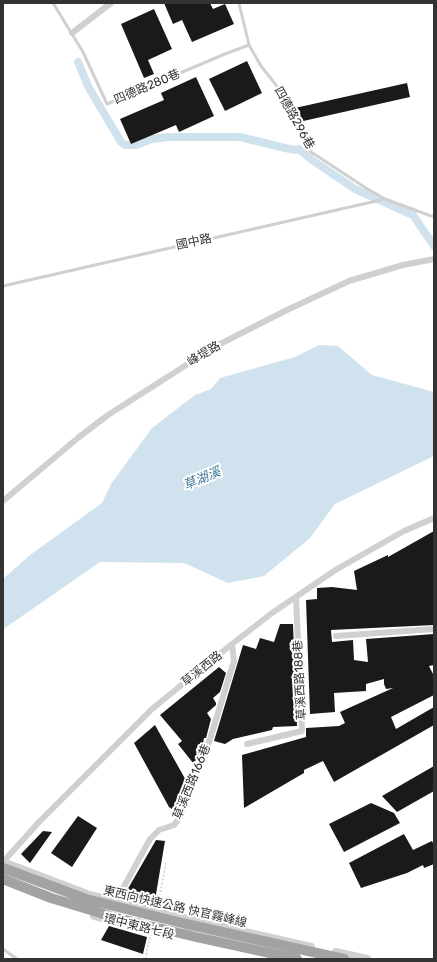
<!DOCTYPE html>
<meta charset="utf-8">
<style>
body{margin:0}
#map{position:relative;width:437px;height:962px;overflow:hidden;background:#fff;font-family:Rubik,sans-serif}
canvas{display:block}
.frame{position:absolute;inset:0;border:4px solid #333;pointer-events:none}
</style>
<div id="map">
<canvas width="437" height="962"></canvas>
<div class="frame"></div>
</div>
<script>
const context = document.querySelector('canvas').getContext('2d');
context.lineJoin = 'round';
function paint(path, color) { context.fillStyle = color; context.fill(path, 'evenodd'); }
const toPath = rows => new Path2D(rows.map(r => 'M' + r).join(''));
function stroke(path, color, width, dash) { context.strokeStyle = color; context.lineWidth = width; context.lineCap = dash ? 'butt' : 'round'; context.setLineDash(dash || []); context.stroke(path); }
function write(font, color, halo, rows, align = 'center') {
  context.font = font + ' Rubik,"Noto Sans TC",sans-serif'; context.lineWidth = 4; context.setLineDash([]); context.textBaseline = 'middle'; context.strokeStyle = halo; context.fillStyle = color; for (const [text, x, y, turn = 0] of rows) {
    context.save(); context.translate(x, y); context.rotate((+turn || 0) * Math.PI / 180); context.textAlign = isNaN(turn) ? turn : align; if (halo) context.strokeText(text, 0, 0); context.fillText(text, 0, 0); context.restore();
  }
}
const water = toPath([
 [319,345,338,346,372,375,434,392,434,456,335,504,310,538,264,576,228,583,184,563,100,562,5,628,3,630,3,579,30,555,102,503,111,484,152,428,195,395,211,389,220,378,295,357]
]);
const canal = toPath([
 [78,62,88,86,99,105,121,142,125,145,136,145,152,139,168,137,240,137,285,148,296,150,299,149,312,160,355,189,413,215,434,246]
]);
const building = toPath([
 [164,3,210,3,213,9,225,4,234,24,192,42,182,20,173,24],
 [154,9,172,49,148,60,154,74,144,78,121,24],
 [247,61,262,93,225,111,209,79],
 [196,77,214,116,179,132,176,125,131,144,120,119,164,100,161,93],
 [407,83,410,97,299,122,296,113,295,108],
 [434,531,434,625,331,630,332,642,353,640,354,660,368,662,366,639,434,634,434,665,429,666,434,676,434,695,391,717,396,729,434,707,434,725,334,782,323,761,304,770,304,773,244,808,242,755,306,737,306,728,339,726,345,723,340,712,393,688,386,689,384,684,384,679,366,684,366,691,334,693,335,712,310,714,306,600,317,599,317,588,332,587,357,590,354,571,388,555,388,557],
 [280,624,293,624,297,726,273,727,272,730,233,739,225,744,214,741,243,645,256,649,260,638,274,642],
 [219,667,226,673,220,692,213,698,216,703,216,705,207,713,211,719,206,738,204,738,202,749,199,757,193,763,178,744,182,741,160,715],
 [155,725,188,784,178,809,175,811,169,807,134,743],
 [434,766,434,791,397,812,382,796],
 [371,803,394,813,400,823,344,852,329,824],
 [78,816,97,828,72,867,51,853],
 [43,831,52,832,30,863,21,854],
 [404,834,413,850,432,841,434,845,434,864,424,868,423,865,407,873,361,888,349,863],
 [156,840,165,841,155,900,126,892],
 [109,926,147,937,143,954,101,940]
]);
const path = toPath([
 [158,904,166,863],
 [146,959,147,949,151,935]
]);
const service = toPath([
 [53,3,83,52,107,104,225,54,249,45],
 [239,3,249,45,261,66,276,85,291,109,302,137,311,152,366,188,385,199,431,216,434,216],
 [3,286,385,199],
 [3,949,17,959]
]);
const minor = toPath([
 [72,33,111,3],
 [3,501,79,437,108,415,216,346,285,311,349,281,403,265,434,259],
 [336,636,434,629],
 [247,744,302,731,296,597],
 [3,862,39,822,152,709,232,644,272,613,337,569,404,531,434,518],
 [116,901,150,839,159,830,174,825,180,817,206,752,234,661,232,644]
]);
const tertiary = toPath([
 [3,862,87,894,157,912,311,947],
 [94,916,120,923],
 [336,952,367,959]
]);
const trunkBridge = toPath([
 [3,868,86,899,186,924,344,959],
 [3,879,51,898,117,918,196,937,297,959]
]);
const streetNames = [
 ["四德路280巷",147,87,-23],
 ["四德路296巷",294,118,61],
 ["國中路",194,242,-12],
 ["峰堤路",204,354,-31],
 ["草溪西路",202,669,-39],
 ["草溪西路188巷",300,680,-93],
 ["草溪西路166巷",192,782,-68],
 ["東西向快速公路 快官霧峰線",175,907,13],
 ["環中東路七段",139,927,14]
];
const waterNames = [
 ["草湖溪",202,479,-23]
];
paint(water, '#cfe2ee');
stroke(canal, '#cfe2ee', 8);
paint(building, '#1a1a1a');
stroke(path, '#cdcdcd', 1.5, [2, 2]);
stroke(service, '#d0d0d0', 3);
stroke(minor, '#d0d0d0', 6);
stroke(tertiary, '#d0d0d0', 8);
stroke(trunkBridge, '#a2a2a2', 10);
write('12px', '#333', '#fff', streetNames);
write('italic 13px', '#3f7597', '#fff', waterNames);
</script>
